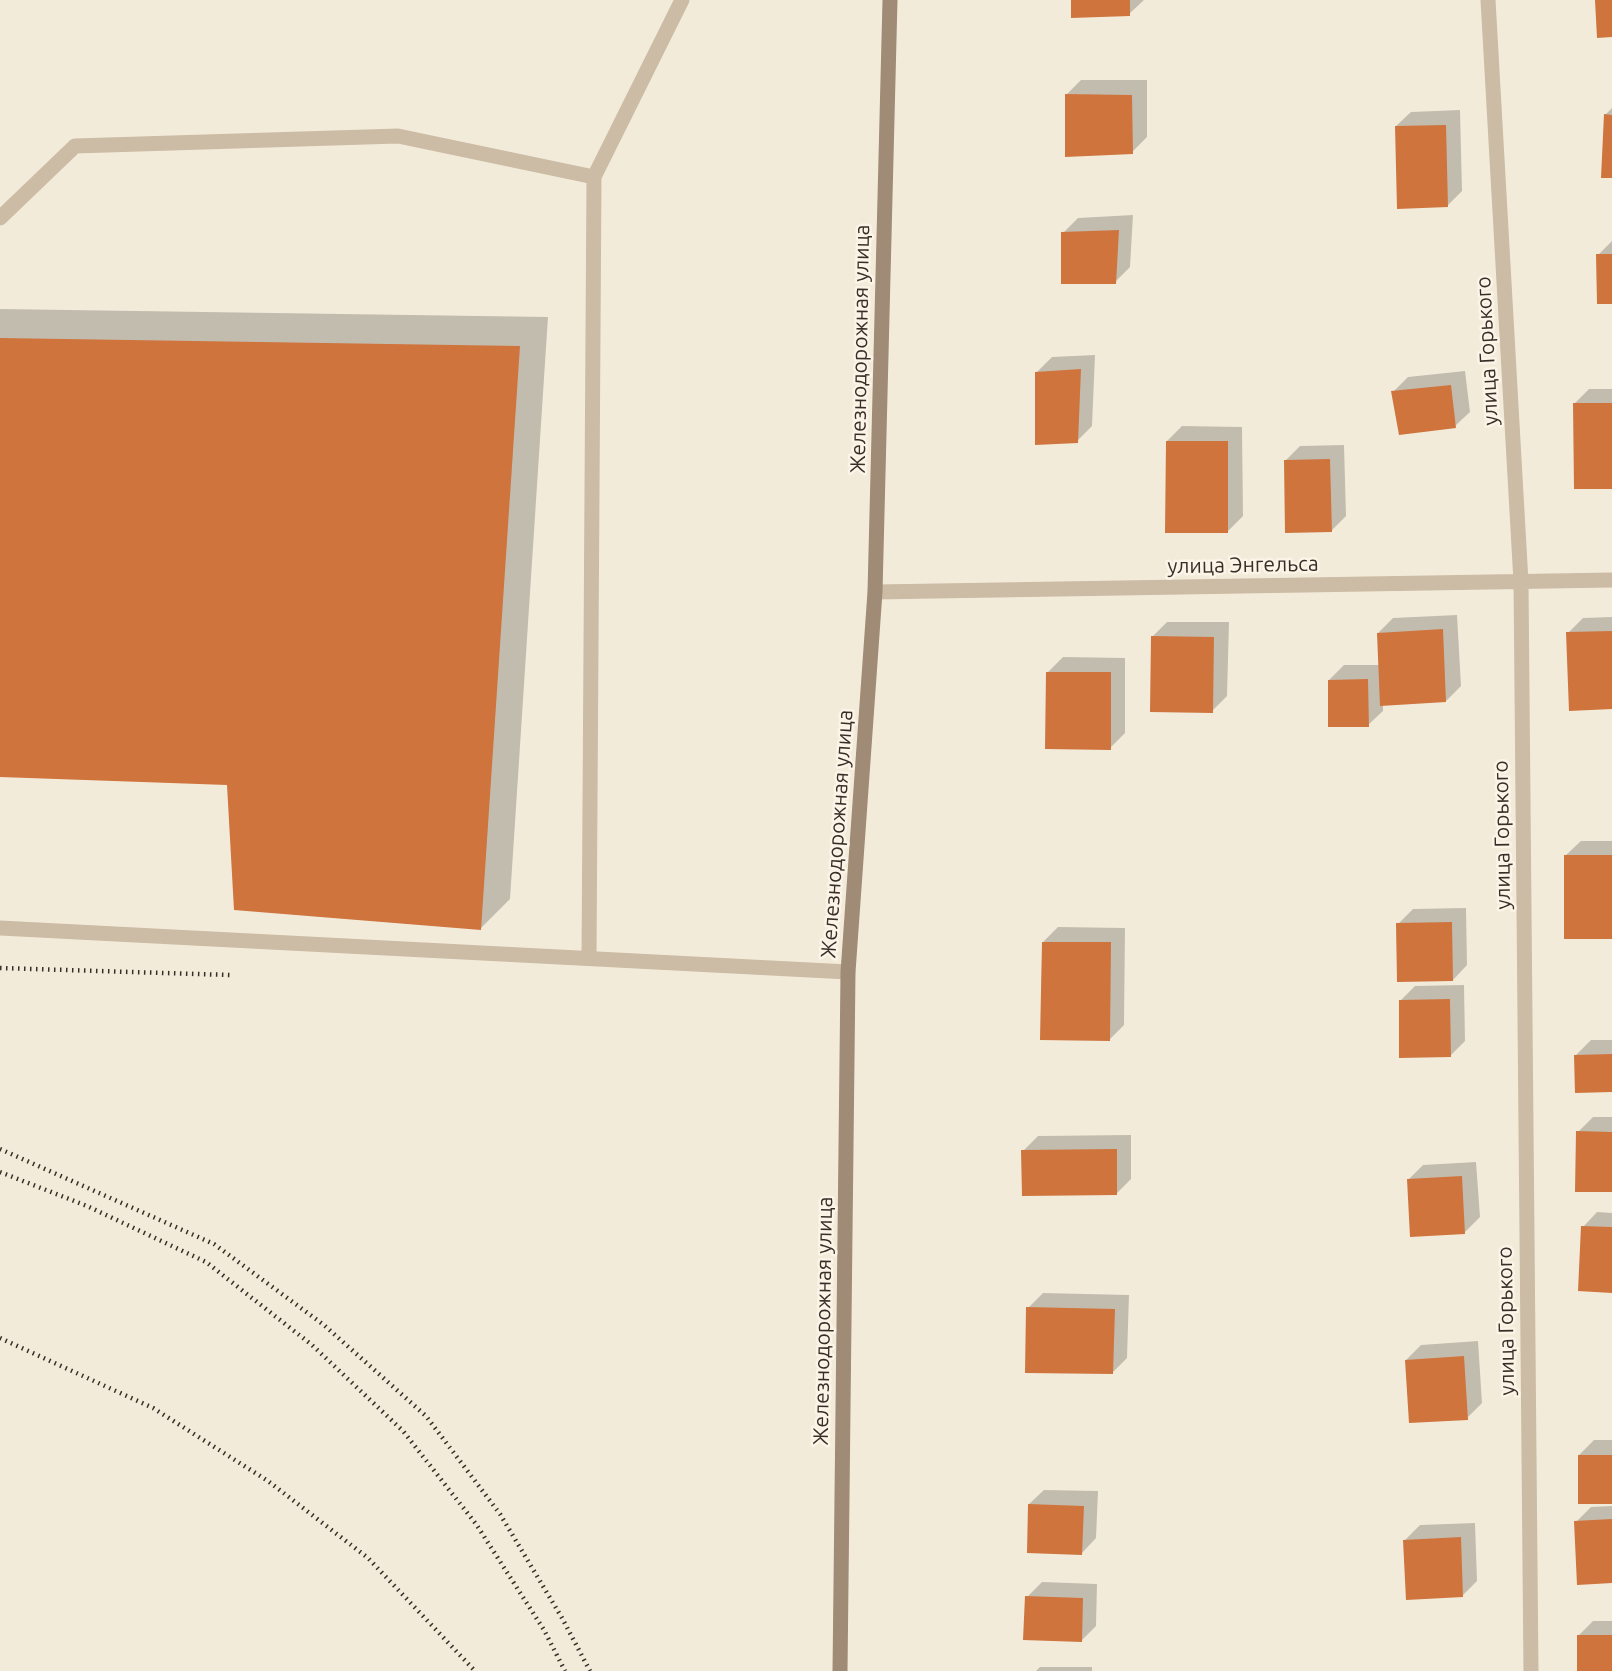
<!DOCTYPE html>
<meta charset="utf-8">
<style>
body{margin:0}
canvas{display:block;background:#f3ebda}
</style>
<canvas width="1612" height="1671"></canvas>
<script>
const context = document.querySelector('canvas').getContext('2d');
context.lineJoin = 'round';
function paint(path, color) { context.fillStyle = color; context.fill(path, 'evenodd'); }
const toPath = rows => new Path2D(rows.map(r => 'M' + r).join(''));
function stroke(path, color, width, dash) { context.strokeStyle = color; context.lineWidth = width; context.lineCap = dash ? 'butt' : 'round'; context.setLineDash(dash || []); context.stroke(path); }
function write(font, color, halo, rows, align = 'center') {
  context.font = font + ' Ubuntu,sans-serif'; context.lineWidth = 5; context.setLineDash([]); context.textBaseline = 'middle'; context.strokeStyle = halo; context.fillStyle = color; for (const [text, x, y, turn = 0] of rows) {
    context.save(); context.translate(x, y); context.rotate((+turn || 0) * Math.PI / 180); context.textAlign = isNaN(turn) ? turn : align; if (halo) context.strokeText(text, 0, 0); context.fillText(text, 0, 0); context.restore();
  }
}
const shadow = toPath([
 [1072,0,1144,0,1129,14],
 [1081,80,1147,80,1147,137,1132,152,1066,95],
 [1612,108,1612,177,1605,115],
 [1460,110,1462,191,1447,206,1396,126,1411,112],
 [1133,215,1130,267,1115,282,1063,233,1078,218],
 [1612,241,1612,302,1598,255],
 [0,309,548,317,510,899,480,929,228,784,0,776],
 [1095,355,1092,426,1077,441,1037,372,1052,357],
 [1465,371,1470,412,1455,426,1393,392,1408,377],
 [1589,389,1612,389,1612,487,1574,404],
 [1182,426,1242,427,1243,516,1228,531,1167,441],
 [1344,445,1346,516,1331,531,1285,461,1300,446],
 [1457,615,1461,686,1446,701,1383,704,1383,711,1368,725,1329,680,1344,665,1380,665,1378,633,1393,618],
 [1612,617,1612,708,1568,633,1583,618],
 [1167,622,1229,622,1227,696,1212,711,1152,637],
 [1063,657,1125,658,1125,733,1110,748,1048,672],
 [1581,841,1612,841,1612,937,1566,855],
 [1466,908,1467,965,1453,980,1398,924,1413,909],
 [1058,927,1125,928,1124,1025,1109,1040,1043,942],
 [1464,985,1465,1041,1450,1056,1400,1001,1415,986],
 [1591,1040,1612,1040,1612,1091,1576,1055],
 [1593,1117,1612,1117,1612,1191,1578,1132],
 [1131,1135,1131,1179,1116,1194,1023,1151,1038,1136],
 [1476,1162,1480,1217,1465,1232,1408,1180,1423,1165],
 [1597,1212,1612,1213,1612,1291,1583,1227],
 [1043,1293,1129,1295,1127,1358,1112,1373,1028,1308],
 [1478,1341,1482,1403,1467,1418,1406,1360,1421,1345],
 [1594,1440,1612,1440,1612,1503,1579,1455],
 [1044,1490,1098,1491,1096,1538,1082,1553,1029,1504],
 [1612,1506,1612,1581,1576,1522,1591,1507],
 [1475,1523,1477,1581,1462,1596,1405,1540,1420,1525],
 [1042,1582,1097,1584,1096,1626,1081,1641,1027,1597],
 [1593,1621,1612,1621,1612,1671,1578,1671,1578,1636],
 [1040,1667,1092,1667,1092,1671,1036,1671]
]);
const building = toPath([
 [1071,0,1130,0,1130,16,1071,18],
 [1595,0,1612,0,1612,37,1597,38],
 [1065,94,1132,95,1133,154,1065,157],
 [1604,114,1612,115,1612,178,1601,178],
 [1446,125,1448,207,1397,209,1395,126],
 [1119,230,1116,284,1061,284,1061,232],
 [1596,254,1612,254,1612,304,1597,304],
 [0,338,520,346,481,930,234,910,227,785,0,777],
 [1081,369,1078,443,1035,445,1035,372],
 [1451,385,1456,428,1399,435,1391,391],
 [1573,403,1612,403,1612,489,1574,489],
 [1166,441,1228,441,1228,533,1165,533],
 [1330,459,1332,532,1285,533,1284,460],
 [1443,629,1446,702,1380,706,1377,633],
 [1612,631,1612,709,1569,711,1566,632],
 [1151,636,1214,637,1213,713,1150,712],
 [1046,672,1111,672,1111,750,1045,749],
 [1368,679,1369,727,1328,727,1328,680],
 [1564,855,1612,855,1612,939,1564,939],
 [1452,922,1453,981,1397,982,1396,923],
 [1042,942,1111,942,1110,1041,1040,1040],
 [1450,999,1451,1057,1399,1058,1399,1000],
 [1612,1054,1612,1092,1575,1093,1574,1055],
 [1576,1131,1612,1132,1612,1192,1575,1192],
 [1117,1149,1117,1195,1022,1196,1021,1150],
 [1462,1176,1465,1234,1410,1237,1407,1179],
 [1581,1226,1612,1227,1612,1293,1578,1291],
 [1026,1307,1115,1309,1113,1374,1025,1373],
 [1464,1356,1468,1420,1409,1423,1405,1360],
 [1578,1455,1612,1455,1612,1504,1578,1504],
 [1028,1504,1084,1506,1082,1555,1027,1553],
 [1612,1519,1612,1583,1577,1585,1574,1521],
 [1461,1537,1463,1597,1406,1600,1403,1540],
 [1025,1596,1083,1598,1082,1642,1023,1640],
 [1577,1635,1612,1635,1612,1671,1577,1671]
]);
const lane = toPath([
 [0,218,75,146,398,136,594,177],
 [0,928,848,972],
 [589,958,594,177,682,0]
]);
const street = toPath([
 [1488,0,1521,582,1531,1671],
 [875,592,1612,580]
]);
const secondary = toPath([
 [840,1671,848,972,875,592,890,0]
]);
const rail = toPath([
 [0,968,230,975],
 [0,1149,214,1244,324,1325,426,1416,500,1514,562,1618,590,1671],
 [0,1172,87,1206,206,1262,312,1345,403,1431,476,1524,544,1630,565,1671],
 [0,1338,153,1408,268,1481,368,1558,475,1671]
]);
const streetNames = [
 ["Железнодорожная улица",860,349,-89],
 ["улица Горького",1487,351,-93],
 ["улица Энгельса",1243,565,-1],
 ["Железнодорожная улица",837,834,-86],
 ["улица Горького",1502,835,-91],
 ["Железнодорожная улица",823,1321,-89],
 ["улица Горького",1506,1321,-91]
];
paint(shadow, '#0003');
paint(building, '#cf743d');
stroke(lane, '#ccbca5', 15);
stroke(street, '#ccbca5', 15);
stroke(secondary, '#a08b76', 15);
stroke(rail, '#382e27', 4.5, [1.5, 4.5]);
write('21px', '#382e27', '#fbf4e7', streetNames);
</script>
